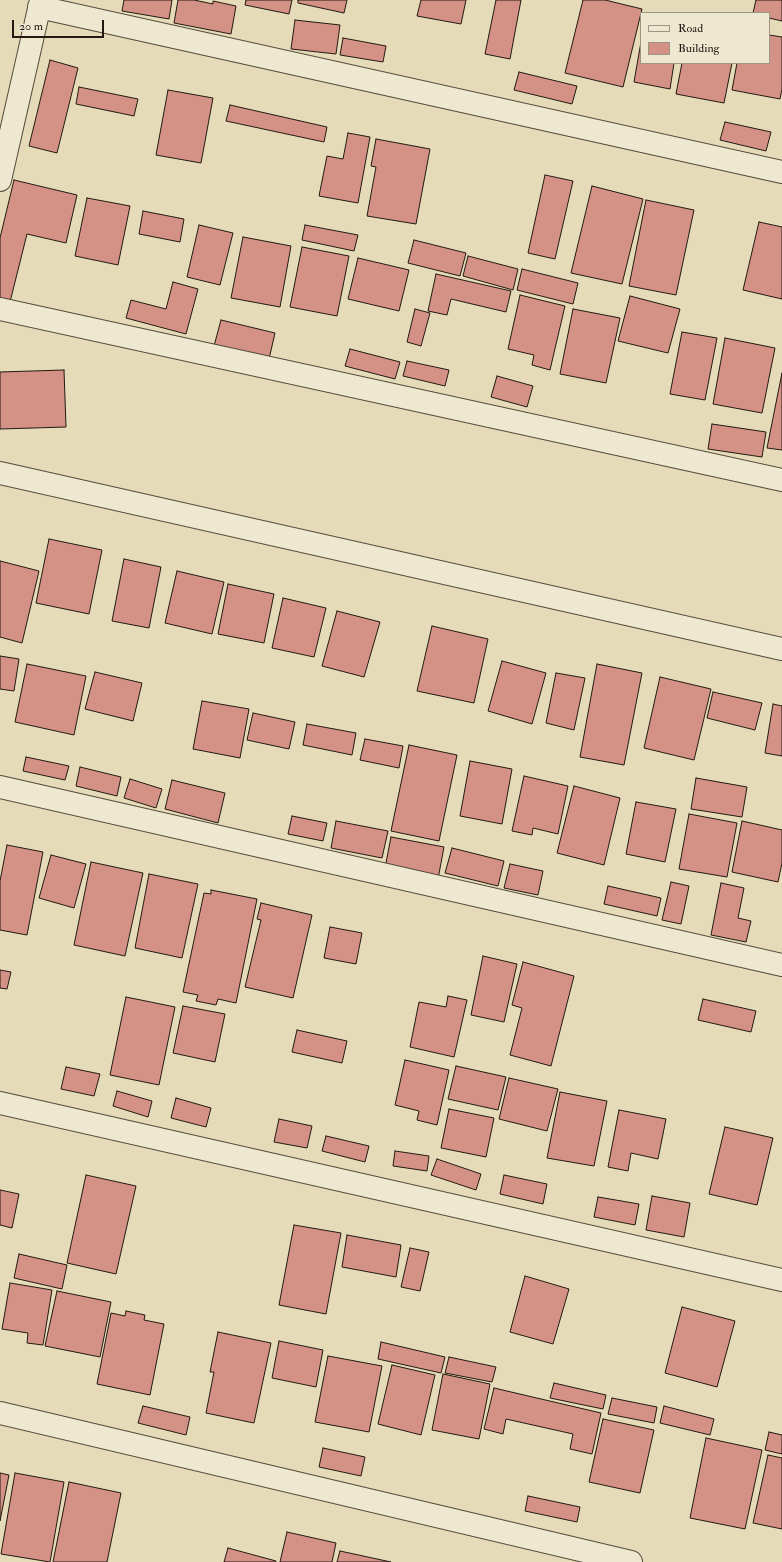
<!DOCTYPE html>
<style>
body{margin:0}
#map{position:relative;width:782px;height:1562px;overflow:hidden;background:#e5dbb8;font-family:"IM FELL Double Pica",serif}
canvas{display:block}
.legend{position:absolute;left:640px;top:12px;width:130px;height:52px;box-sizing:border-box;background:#eee8d1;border:1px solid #9d9584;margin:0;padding:5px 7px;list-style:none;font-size:12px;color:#231911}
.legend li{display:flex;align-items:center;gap:8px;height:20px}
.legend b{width:20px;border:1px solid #9d9584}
.scale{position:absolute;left:12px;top:20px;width:92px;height:18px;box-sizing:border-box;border:2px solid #231911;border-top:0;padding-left:5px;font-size:12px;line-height:14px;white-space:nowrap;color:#231911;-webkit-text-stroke:3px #eee8d1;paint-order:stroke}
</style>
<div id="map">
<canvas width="782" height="1562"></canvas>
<ul class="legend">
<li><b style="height:5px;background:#eee8d1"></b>Road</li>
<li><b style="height:11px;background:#d49286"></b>Building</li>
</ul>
<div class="scale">20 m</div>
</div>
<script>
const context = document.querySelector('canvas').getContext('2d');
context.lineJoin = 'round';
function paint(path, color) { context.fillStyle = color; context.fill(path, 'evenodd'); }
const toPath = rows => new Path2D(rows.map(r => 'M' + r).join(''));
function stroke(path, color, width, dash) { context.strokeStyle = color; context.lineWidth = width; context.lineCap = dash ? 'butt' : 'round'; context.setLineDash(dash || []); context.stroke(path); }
const building = toPath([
 [124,0,172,0,169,19,122,11,124,0],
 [178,0,194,0,213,4,213,1,236,6,231,34,174,23,178,0],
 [246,0,292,0,289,14,245,5,246,0],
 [298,0,347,0,344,13,298,3,298,0],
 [421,0,466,0,461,24,417,16,421,0],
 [496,0,521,0,510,59,485,54,496,0],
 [583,0,605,0,642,9,623,87,565,73,583,0],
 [756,0,782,0,782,21,769,18,769,13,753,13,756,0],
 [295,20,340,25,336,54,291,49,295,20],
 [769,35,782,37,782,89,780,99,732,90,737,63,769,63,769,35],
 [343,38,386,46,383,62,340,55,343,38],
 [641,42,641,63,674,63,670,89,634,82,641,42],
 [50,60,78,68,57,153,29,146,50,60],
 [682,63,732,63,724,103,676,94,682,63],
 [519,72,577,86,572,104,514,90,519,72],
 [79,87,138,99,134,116,76,104,79,87],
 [168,90,213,98,201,163,156,155,168,90],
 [230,105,327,127,324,142,226,121,230,105],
 [725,122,771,132,766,151,720,140,725,122],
 [348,133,370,137,358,203,319,196,327,156,343,159,348,133],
 [376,139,430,149,416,224,367,216,376,167,371,166,376,139],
 [545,175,573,181,555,259,528,253,545,175],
 [14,180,77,195,66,243,27,234,10,302,0,300,0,238,14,180],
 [592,186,643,199,622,284,571,273,592,186],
 [87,198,130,206,118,265,75,256,87,198],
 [646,200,694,210,676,295,629,286,646,200],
 [143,211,184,219,180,242,139,234,143,211],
 [759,222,782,227,782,299,743,290,759,222],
 [199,225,233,233,220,285,187,277,199,225],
 [305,225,358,235,354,251,302,240,305,225],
 [243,237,291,246,280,307,231,298,243,237],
 [414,240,466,253,460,276,408,263,414,240],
 [302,247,349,256,337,316,290,307,302,247],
 [468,256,518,269,513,290,463,276,468,256],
 [358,258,409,270,399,311,348,299,358,258],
 [522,269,578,283,573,304,517,290,522,269],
 [436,274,511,291,506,312,451,299,447,315,428,311,436,274],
 [173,282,198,289,186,334,126,318,131,300,166,309,173,282],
 [520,295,565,306,550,370,532,365,534,355,508,349,520,295],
 [630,296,680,309,668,353,618,341,630,296],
 [415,309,430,313,421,346,407,342,415,309],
 [573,309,620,318,606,383,560,374,573,309],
 [221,320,275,333,269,359,214,346,221,320],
 [682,332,717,338,705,400,670,394,682,332],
 [725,338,775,348,762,413,713,404,725,338],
 [350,349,400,362,395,379,345,366,350,349],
 [407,361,449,370,445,386,403,376,407,361],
 [64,370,66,427,0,429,0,372,64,370],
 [782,373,782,450,767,448,782,373],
 [497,376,533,386,527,407,491,397,497,376],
 [712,424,766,432,762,457,708,449,712,424],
 [49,539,102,550,89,614,36,603,49,539],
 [124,559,161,567,149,628,112,621,124,559],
 [0,561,39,571,22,643,0,637,0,561],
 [177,571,224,582,212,634,165,623,177,571],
 [228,584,274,594,264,643,218,634,228,584],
 [283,598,326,608,314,657,272,648,283,598],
 [337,611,380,622,364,677,322,666,337,611],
 [432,626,488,639,474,703,417,691,432,626],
 [0,656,19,659,14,691,0,689,0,656],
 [502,661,546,673,532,724,488,711,502,661],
 [27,664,86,676,74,735,15,722,27,664],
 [597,664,642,673,624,765,580,757,597,664],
 [95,672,142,683,133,721,85,709,95,672],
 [556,673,585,678,574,730,546,723,556,673],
 [660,677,711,689,694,760,644,748,660,677],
 [713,692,762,703,755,730,707,718,713,692],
 [202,701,249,709,240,758,193,749,202,701],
 [773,704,782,706,782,756,765,753,773,704],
 [253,713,295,722,289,749,247,740,253,713],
 [307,724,356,733,352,755,303,745,307,724],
 [365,739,403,746,399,768,360,760,365,739],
 [409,745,457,755,439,841,391,831,409,745],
 [26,757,69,766,65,780,23,771,26,757],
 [470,761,512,769,502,824,460,816,470,761],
 [80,767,121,777,117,796,76,786,80,767],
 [524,776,568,786,558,834,533,828,532,835,512,831,524,776],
 [696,778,747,787,742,817,691,809,696,778],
 [130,779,162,789,156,808,124,798,130,779],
 [172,780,225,793,218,823,165,809,172,780],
 [574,786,620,798,604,865,557,853,574,786],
 [636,802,676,809,665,862,626,854,636,802],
 [689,814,737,823,727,877,679,869,689,814],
 [292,816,327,823,323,841,288,834,292,816],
 [336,821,388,831,382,858,331,848,336,821],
 [742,821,782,830,782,863,778,882,732,872,742,821],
 [391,837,444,847,438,879,385,868,391,837],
 [7,845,43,852,27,935,0,930,0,881,7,845],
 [452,848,504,861,498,886,445,873,452,848],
 [51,855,86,864,74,908,39,898,51,855],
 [91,862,143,873,125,956,74,945,91,862],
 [510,864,543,871,538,895,504,888,510,864],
 [149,874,198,884,182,958,135,948,149,874],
 [671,882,689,886,681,924,662,920,671,882],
 [721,883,744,888,738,918,751,921,746,942,711,935,721,883],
 [608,886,661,898,657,916,604,904,608,886],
 [211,890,257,899,236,1003,218,999,216,1005,196,1001,198,995,183,992,204,893,211,894,211,890],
 [261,903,312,915,293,998,245,987,261,920,257,919,261,903],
 [330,927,362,933,356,964,324,958,330,927],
 [483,956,517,964,504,1022,471,1015,483,956],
 [523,962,574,976,551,1066,510,1055,522,1008,512,1005,523,962],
 [0,970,11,972,7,989,0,988,0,970],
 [448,996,467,1000,454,1057,410,1047,419,1002,446,1007,448,996],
 [126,997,175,1007,159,1085,110,1075,126,997],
 [703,999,756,1011,751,1032,698,1020,703,999],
 [183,1006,225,1014,215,1062,173,1053,183,1006],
 [297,1030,347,1041,342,1063,292,1052,297,1030],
 [405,1060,449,1070,437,1125,417,1120,419,1111,395,1105,405,1060],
 [456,1066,506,1077,498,1110,448,1099,456,1066],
 [66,1067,100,1074,94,1096,61,1089,66,1067],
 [509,1078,558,1089,547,1131,499,1119,509,1078],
 [117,1091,152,1101,148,1117,113,1106,117,1091],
 [560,1092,607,1101,594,1166,547,1158,560,1092],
 [176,1098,211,1108,206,1127,171,1118,176,1098],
 [449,1109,494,1118,486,1157,441,1148,449,1109],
 [619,1110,666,1119,658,1159,631,1153,628,1171,608,1167,619,1110],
 [279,1119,312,1126,307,1148,274,1142,279,1119],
 [725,1127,773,1138,757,1205,709,1194,725,1127],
 [326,1136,369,1146,365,1162,322,1151,326,1136],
 [395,1151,429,1156,427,1171,393,1166,395,1151],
 [437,1159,481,1174,476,1190,431,1175,437,1159],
 [86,1175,136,1186,116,1274,67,1263,86,1175],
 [504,1175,547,1184,543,1204,500,1194,504,1175],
 [0,1190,19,1194,12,1228,0,1225,0,1190],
 [652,1196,690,1203,684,1237,646,1230,652,1196],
 [598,1197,639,1204,635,1225,594,1217,598,1197],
 [294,1225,341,1233,326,1314,279,1305,294,1225],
 [347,1235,401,1245,396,1277,342,1267,347,1235],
 [410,1248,429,1252,420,1291,401,1287,410,1248],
 [19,1254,67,1265,62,1289,14,1278,19,1254],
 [525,1276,569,1289,553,1344,510,1332,525,1276],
 [10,1283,52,1290,43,1345,27,1343,28,1333,2,1329,10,1283],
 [57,1291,111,1302,100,1357,45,1346,57,1291],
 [682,1307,735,1321,717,1387,665,1373,682,1307],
 [126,1311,145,1315,144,1320,164,1324,150,1395,97,1384,111,1313,125,1316,126,1311],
 [218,1332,271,1343,254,1423,206,1413,214,1372,210,1372,218,1332],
 [279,1341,323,1350,316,1387,272,1378,279,1341],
 [381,1342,445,1357,441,1373,378,1359,381,1342],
 [328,1356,382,1366,369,1432,315,1422,328,1356],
 [449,1357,496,1367,492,1382,445,1373,449,1357],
 [392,1365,435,1375,421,1435,378,1424,392,1365],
 [443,1374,490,1384,479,1439,432,1430,443,1374],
 [554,1383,606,1395,603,1409,550,1398,554,1383],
 [494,1388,601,1413,592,1454,570,1449,573,1434,506,1419,503,1434,484,1429,494,1388],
 [612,1398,657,1407,654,1423,608,1414,612,1398],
 [143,1406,190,1417,186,1435,138,1423,143,1406],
 [664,1406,714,1419,710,1435,660,1423,664,1406],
 [603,1419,654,1430,640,1493,589,1482,603,1419],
 [769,1432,782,1435,782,1454,765,1450,769,1432],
 [706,1438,762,1450,745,1529,690,1518,706,1438],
 [323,1448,365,1457,361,1476,319,1467,323,1448],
 [768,1455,782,1458,782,1529,753,1523,768,1455],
 [0,1473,9,1475,0,1521,0,1473],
 [15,1473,64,1482,50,1562,1,1554,15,1473],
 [69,1482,121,1493,107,1562,53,1562,69,1482],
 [528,1496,580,1507,577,1522,525,1511,528,1496],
 [287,1532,336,1543,332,1562,280,1562,287,1532],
 [228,1548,276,1561,276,1562,224,1562,228,1548],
 [340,1551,391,1562,337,1562,340,1551]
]);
const street = toPath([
 [39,7,782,172],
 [0,180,41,0],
 [0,309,782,480],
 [0,473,782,649],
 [0,787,782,965],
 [0,1103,782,1280],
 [0,1413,631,1562]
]);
paint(building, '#d49286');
stroke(building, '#231911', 1);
stroke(street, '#544a3b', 24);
stroke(street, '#eee8d1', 22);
</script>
